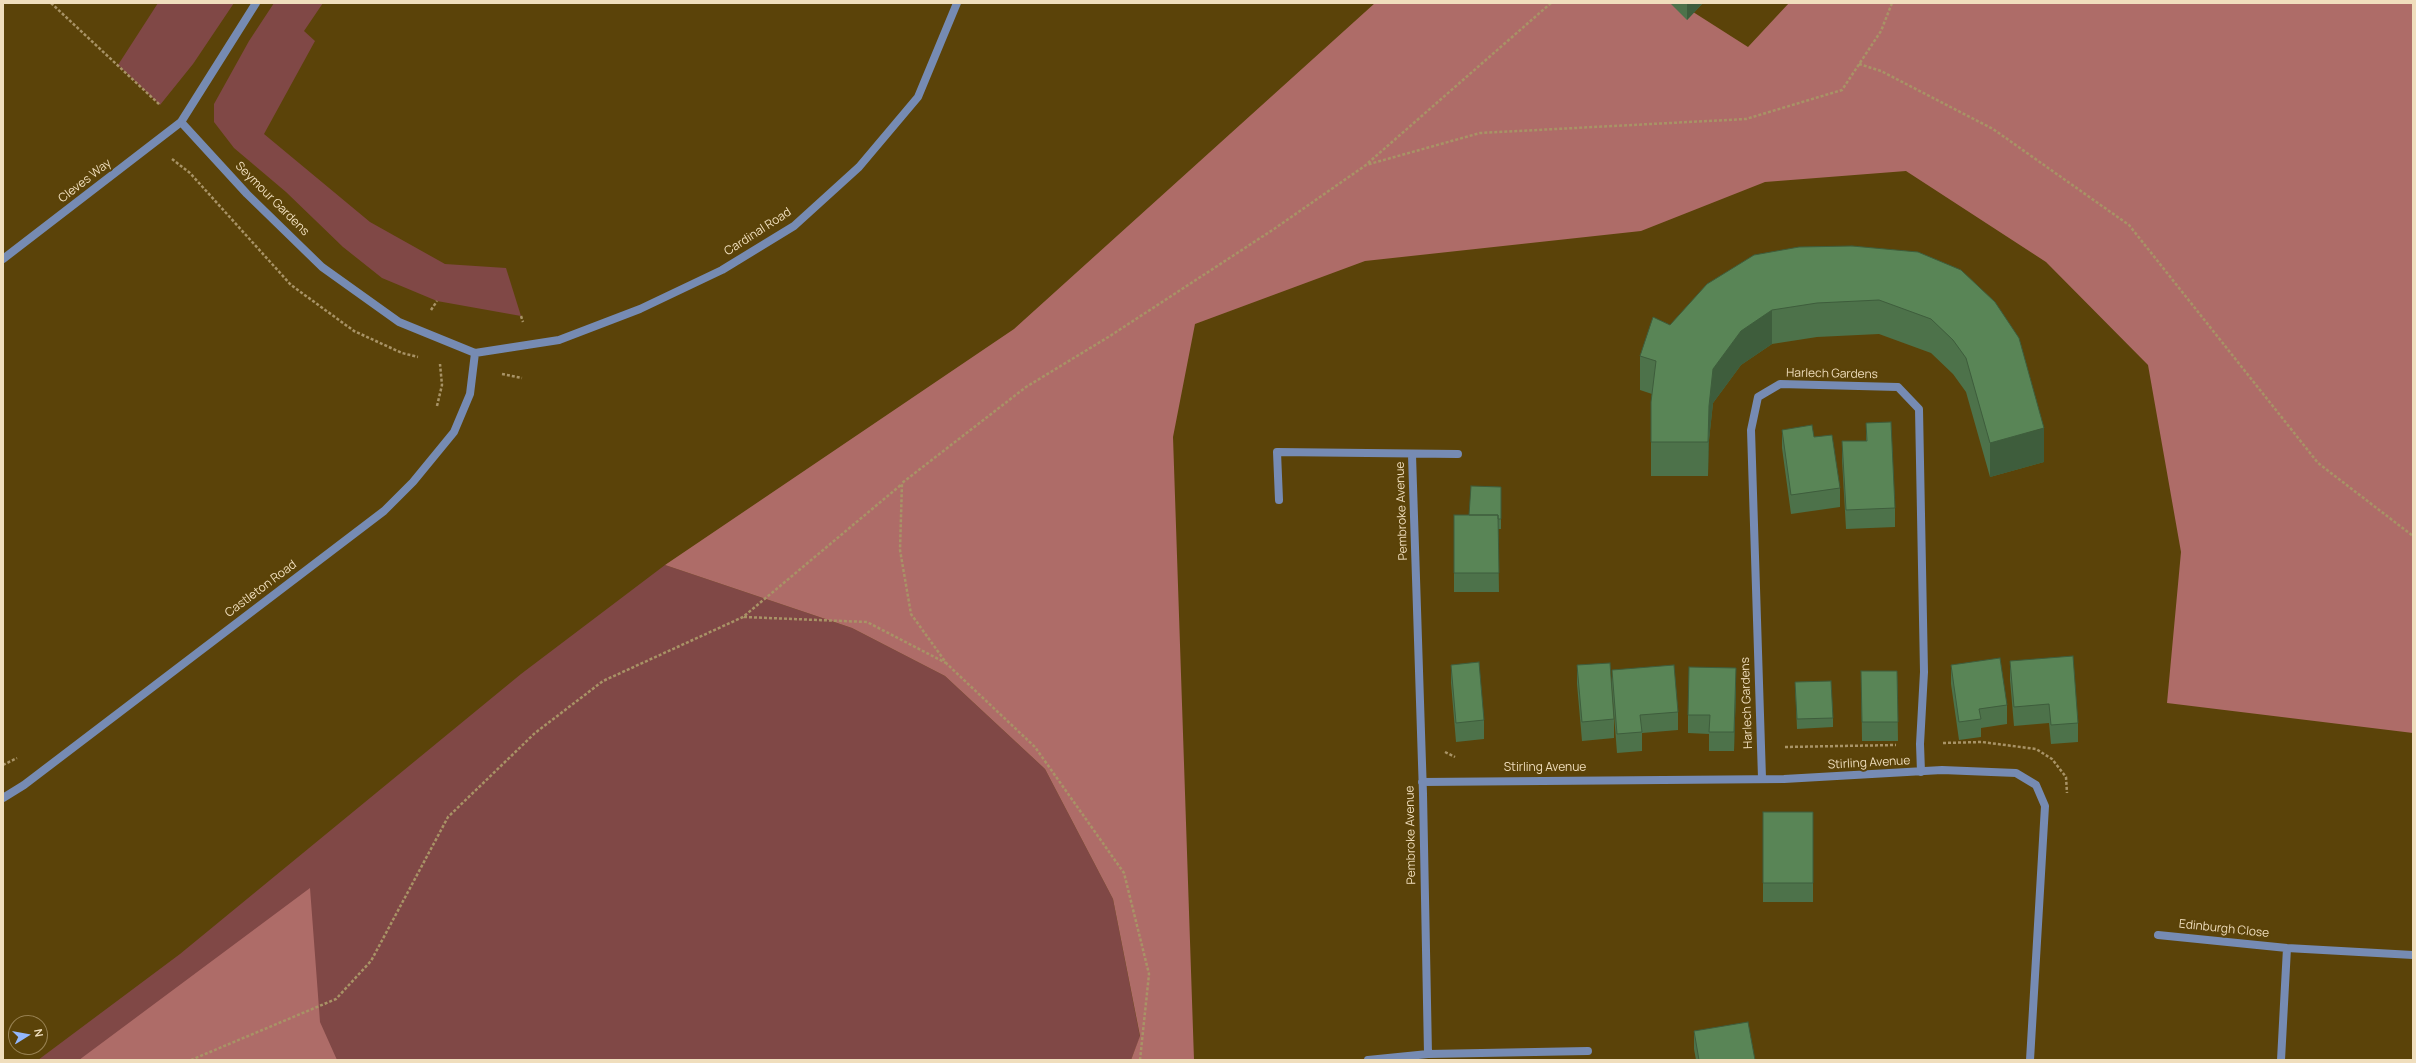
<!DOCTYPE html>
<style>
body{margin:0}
#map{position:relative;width:2416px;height:1063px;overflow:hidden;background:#5b4309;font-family:Manrope,sans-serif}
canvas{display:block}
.frame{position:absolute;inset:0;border:4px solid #f0debd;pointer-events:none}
.north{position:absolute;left:8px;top:1015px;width:40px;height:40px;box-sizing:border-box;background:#5b4309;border:1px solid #978151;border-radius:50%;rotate:79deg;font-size:11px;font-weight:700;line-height:16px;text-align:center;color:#f0debd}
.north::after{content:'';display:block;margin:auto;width:14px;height:18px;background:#93b7fd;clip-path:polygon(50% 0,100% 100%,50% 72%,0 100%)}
</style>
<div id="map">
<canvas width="2416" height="1063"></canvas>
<div class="frame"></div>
<div class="north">N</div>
</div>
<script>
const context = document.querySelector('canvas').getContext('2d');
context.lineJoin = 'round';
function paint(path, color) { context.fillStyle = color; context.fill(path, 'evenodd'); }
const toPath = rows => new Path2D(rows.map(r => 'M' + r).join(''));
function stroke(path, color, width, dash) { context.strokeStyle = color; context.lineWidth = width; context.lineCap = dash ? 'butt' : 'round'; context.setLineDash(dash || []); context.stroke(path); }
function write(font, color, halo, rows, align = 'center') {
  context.font = font + ' Manrope,sans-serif'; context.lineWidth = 4; context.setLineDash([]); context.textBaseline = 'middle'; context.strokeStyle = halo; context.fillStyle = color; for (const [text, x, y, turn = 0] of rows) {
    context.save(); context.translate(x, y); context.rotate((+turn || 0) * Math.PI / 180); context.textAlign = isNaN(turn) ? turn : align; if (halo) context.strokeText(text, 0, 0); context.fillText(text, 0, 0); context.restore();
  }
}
const green = toPath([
 [158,3,234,3,193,64,160,105,118,65],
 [274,3,323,3,304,31,315,41,264,134,370,222,445,264,506,268,521,316,437,301,382,278,343,247,286,192,234,148,214,122,214,104,249,41],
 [665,565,852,628,945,676,1045,769,1113,899,1140,1037,1131,1060,38,1060,180,954,521,674]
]);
const forest = toPath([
 [1375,3,1679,3,1748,47,1789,3,2413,3,2413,733,2167,703,2181,552,2148,365,2046,262,1906,171,1765,182,1641,231,1365,261,1195,324,1173,437,1194,1060,1131,1060,1140,1036,1113,899,1045,769,945,676,852,628,665,565,1014,329],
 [310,888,320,1022,337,1060,79,1060]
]);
const path = toPath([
 [51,3,160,105],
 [1859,64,1881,71,1993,129,2129,225,2318,463,2413,536],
 [172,159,190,173,291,285,354,331,402,353,418,357],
 [1368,163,1551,3],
 [431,310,437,301],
 [521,316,523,322],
 [502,374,522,378],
 [437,406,442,385,440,364],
 [744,617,867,622,946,663],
 [1943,743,1982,742,2036,749,2052,759,2066,777,2067,793],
 [1785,747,1896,745],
 [1445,752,1455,757],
 [3,765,17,758],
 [191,1060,336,999,371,961,448,817,535,733,603,681,743,617,902,484],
 [1140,1060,1149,974,1124,873,1035,747,947,664,911,614,900,550,902,483,1026,387,1110,336,1274,229,1366,165,1480,133,1746,119,1842,90,1881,31,1892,3]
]);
const minor = toPath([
 [256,3,181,122,247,194,322,267,399,322,475,353],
 [3,259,181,122],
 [475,353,559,340,640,309,722,270,794,226,859,167,918,97,957,3],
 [1412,455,1423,794,1428,1054,1588,1051],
 [1279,500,1277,452,1458,454],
 [1762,778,1751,430,1758,397,1780,384,1898,387,1919,409,1924,672,1920,744,1921,772],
 [1422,782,1784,779,1942,770,2016,773,2036,785,2045,806,2030,1060],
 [3,798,24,785,384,511,413,482,454,432,470,394,475,353],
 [2158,935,2287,948,2413,955],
 [1368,1060,1428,1054],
 [2281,1060,2287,948]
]);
const wall = toPath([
 [1670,3,1703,3,1687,20],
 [1918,252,2044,462,1990,477,1966,392,1953,374,1931,353,1879,334,1817,337,1772,344,1741,365,1713,403,1709,440,1708,476,1651,476,1651,402,1652,394,1640,390,1640,356,1670,325],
 [1866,423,1895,508,1895,527,1846,529,1842,460,1842,441,1866,441],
 [1782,430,1814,437,1840,488,1840,507,1791,514,1782,448],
 [1501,487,1501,529,1498,529,1499,592,1454,592,1454,515,1469,515],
 [2010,661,2078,723,2078,742,2051,744,2049,723,2014,726,2010,680],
 [1451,665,1484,720,1484,739,1456,742,1451,683],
 [1577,665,1614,719,1614,738,1582,741,1577,684],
 [1951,665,2007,705,2007,724,1981,728,1981,737,1959,740,1951,684],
 [1612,670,1678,712,1678,730,1642,733,1642,751,1617,753,1612,689],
 [1861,671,1897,671,1898,741,1862,741],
 [1795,682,1833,718,1833,727,1797,729],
 [1736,687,1734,751,1709,751,1709,734,1688,733,1688,715],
 [1763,812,1813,812,1813,902,1763,902],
 [1694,1031,1755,1060,1696,1060,1694,1049]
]);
const shadedWall = toPath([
 [1687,3,1703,3,1687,20],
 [1772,310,1772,344,1741,365,1713,403,1709,440,1708,476,1709,406,1713,369,1741,331],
 [2044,428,2044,462,1990,477,1990,443],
 [1736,668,1736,687,1734,751,1734,732]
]);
const building = toPath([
 [1852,246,1918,252,1961,270,1995,302,2019,338,2044,428,1990,443,1966,358,1953,340,1931,319,1879,300,1817,303,1772,310,1741,331,1713,369,1709,406,1708,442,1651,442,1651,402,1656,361,1640,356,1653,317,1670,325,1707,284,1754,255,1799,247,1852,246],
 [1891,422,1895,508,1846,510,1842,441,1867,441,1866,423,1891,422],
 [1812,425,1814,437,1832,435,1840,488,1791,495,1782,430,1812,425],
 [1471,486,1501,487,1501,519,1498,519,1498,515,1469,515,1471,486],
 [1454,515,1498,515,1499,573,1454,573,1454,515],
 [2073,656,2078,723,2051,725,2049,704,2014,707,2010,661,2073,656],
 [2000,658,2007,705,1979,709,1981,719,1959,722,1951,665,2000,658],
 [1479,662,1484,720,1456,723,1451,665,1479,662],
 [1610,663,1614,719,1582,722,1577,665,1610,663],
 [1674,665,1678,712,1640,715,1642,732,1617,734,1612,670,1674,665],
 [1689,667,1736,668,1734,732,1709,732,1710,715,1688,715,1689,667],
 [1861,671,1897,671,1898,722,1862,722,1861,671],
 [1831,681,1833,718,1797,719,1795,682,1831,681],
 [1763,812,1813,812,1813,883,1763,883,1763,812],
 [1748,1022,1755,1060,1699,1060,1694,1031,1748,1022]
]);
const streetNames = [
 ["Cleves Way",85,181,-38],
 ["Seymour Gardens",272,199,45],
 ["Cardinal Road",758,232,-33],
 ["Harlech Gardens",1832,374,1],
 ["Pembroke Avenue",1402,511,-92],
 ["Castleton Road",261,589,-37],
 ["Harlech Gardens",1747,703,-92],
 ["Stirling Avenue",1869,763,-3],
 ["Stirling Avenue",1545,768],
 ["Pembroke Avenue",1411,835,-91],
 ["Edinburgh Close",2224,929,6]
];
paint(green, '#804846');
paint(forest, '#ae6c68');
stroke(path, '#a89366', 2.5, [3, 2]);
stroke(minor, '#768bb3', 8);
paint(wall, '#4d724a');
paint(shadedWall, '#3e5d3c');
paint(building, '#598556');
stroke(building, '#3e5d3c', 1);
write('12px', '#f0debd', '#5b4309', streetNames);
</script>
